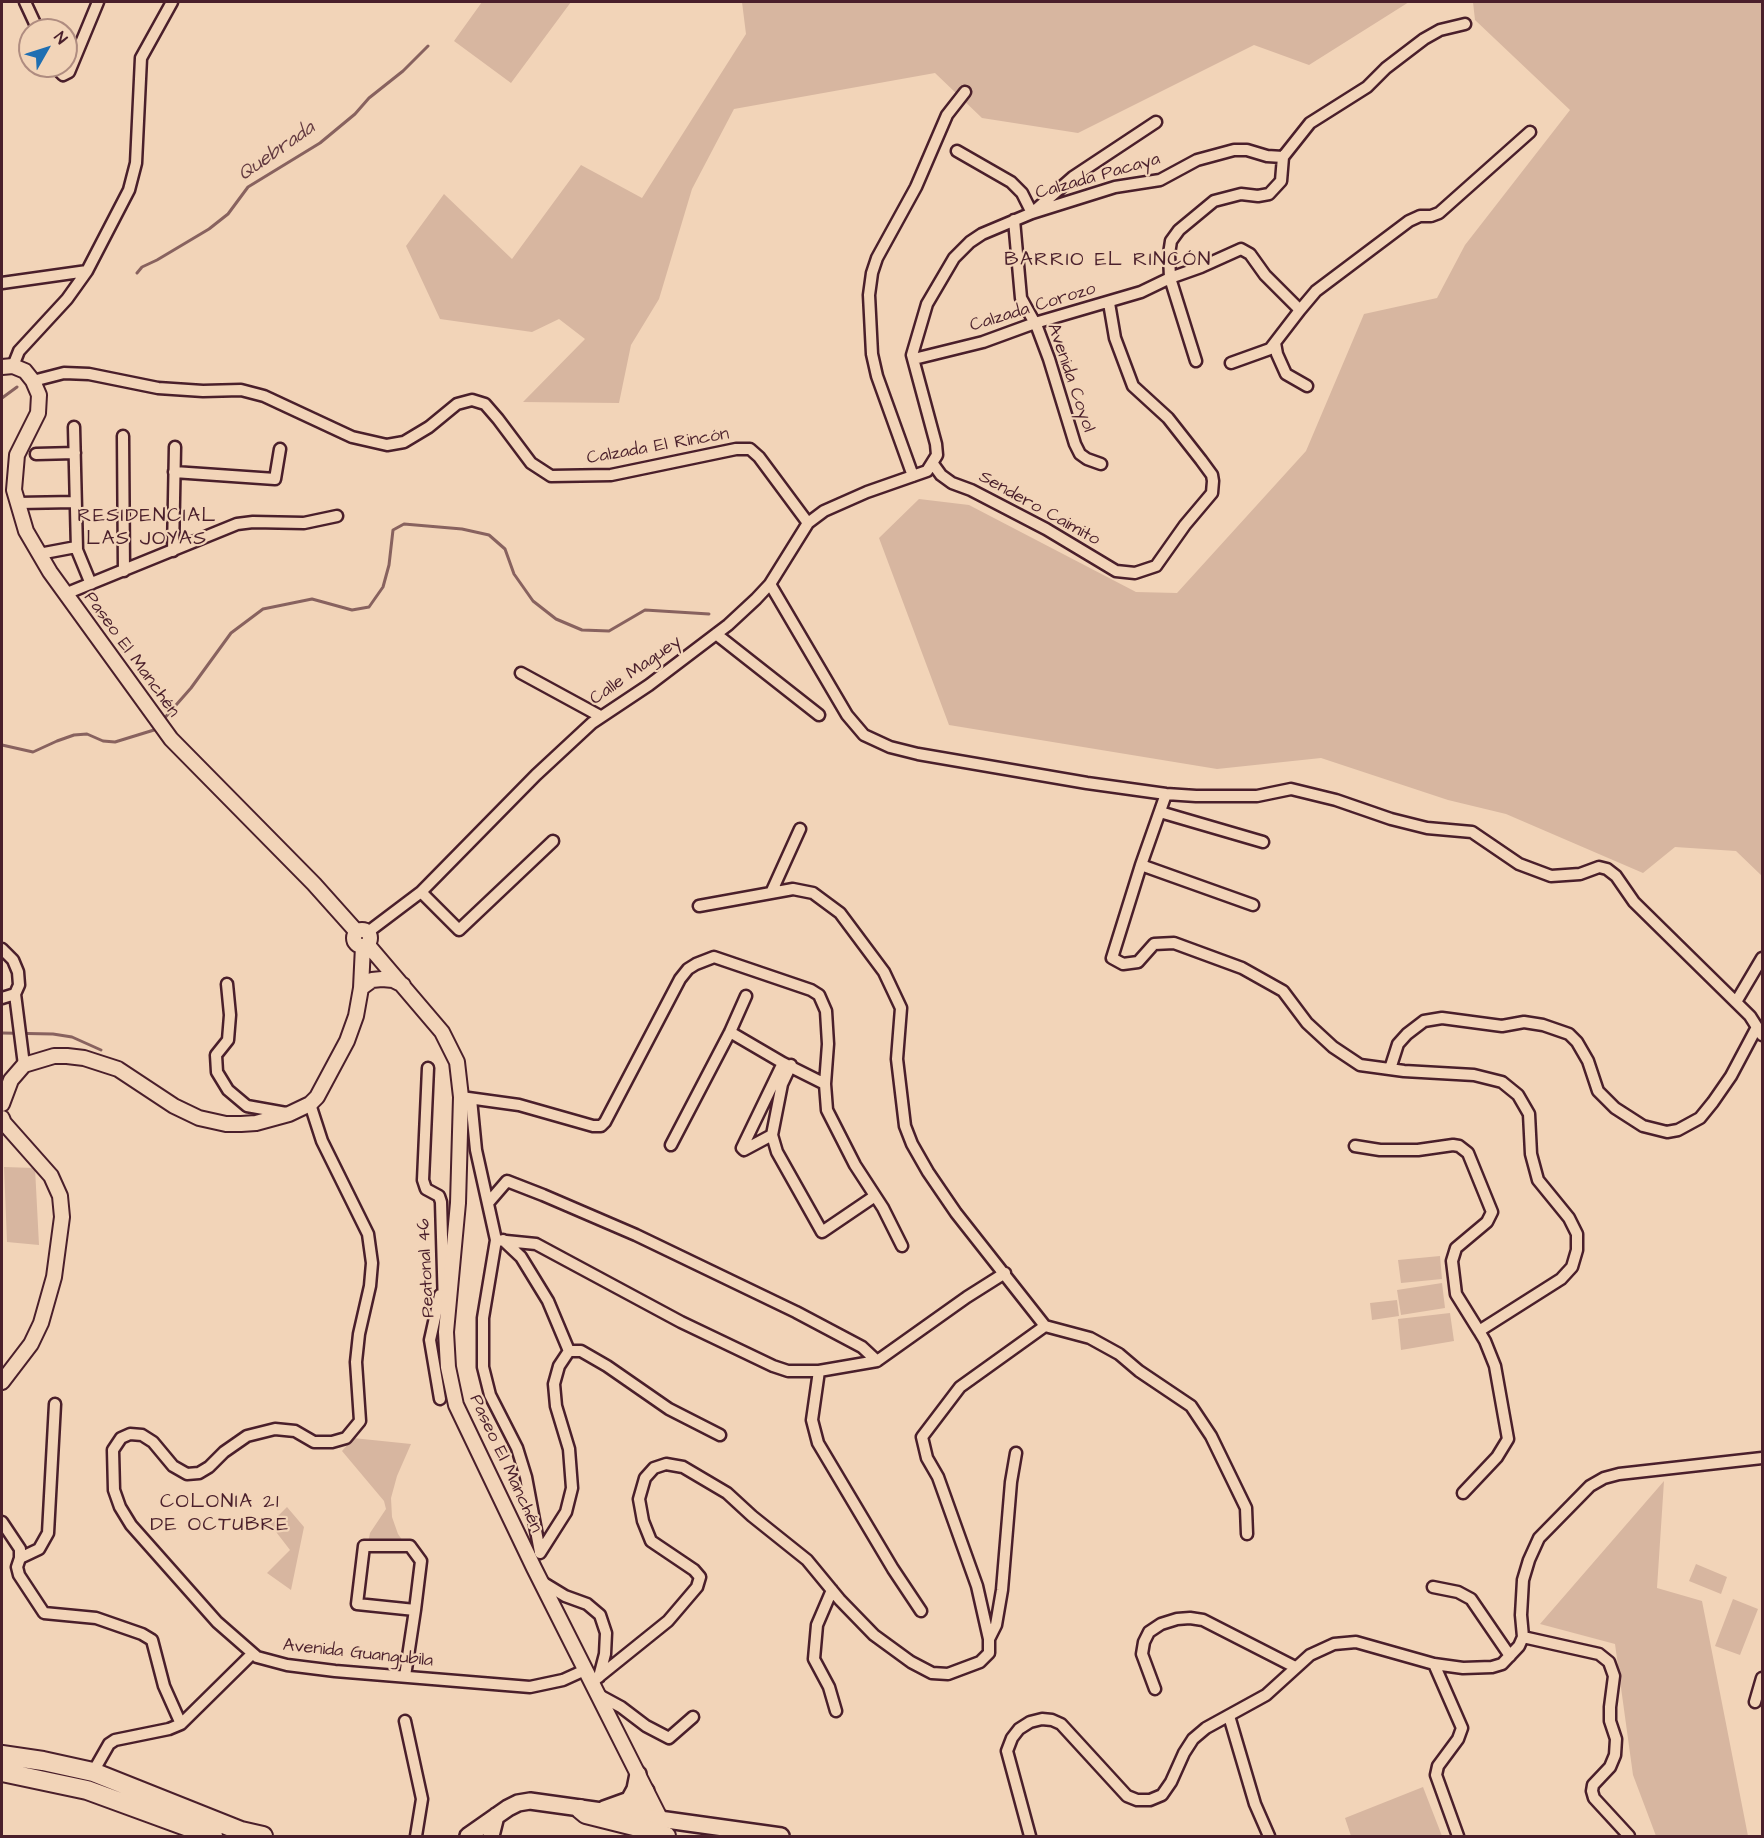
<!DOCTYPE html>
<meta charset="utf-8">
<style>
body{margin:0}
#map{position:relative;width:1764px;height:1838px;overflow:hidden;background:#f2d4b8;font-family:"Architects Daughter",sans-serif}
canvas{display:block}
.frame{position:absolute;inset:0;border:3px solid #4a1f2b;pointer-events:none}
.north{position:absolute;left:18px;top:18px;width:60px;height:60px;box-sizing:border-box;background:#f2d4b8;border:2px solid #af8c80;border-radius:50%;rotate:51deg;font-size:16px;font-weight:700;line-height:24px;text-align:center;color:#4a1f2b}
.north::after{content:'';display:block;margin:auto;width:21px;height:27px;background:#1f6fb2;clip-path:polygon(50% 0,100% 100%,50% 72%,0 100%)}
</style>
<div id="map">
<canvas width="1764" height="1838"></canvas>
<div class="frame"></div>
<div class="north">N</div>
</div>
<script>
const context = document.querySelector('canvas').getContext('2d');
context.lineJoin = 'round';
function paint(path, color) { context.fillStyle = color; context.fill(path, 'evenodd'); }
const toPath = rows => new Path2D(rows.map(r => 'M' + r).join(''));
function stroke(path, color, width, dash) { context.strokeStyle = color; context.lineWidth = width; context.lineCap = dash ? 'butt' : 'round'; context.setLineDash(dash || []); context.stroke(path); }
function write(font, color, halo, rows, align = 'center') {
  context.font = font + ' "Architects Daughter",sans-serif'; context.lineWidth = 4.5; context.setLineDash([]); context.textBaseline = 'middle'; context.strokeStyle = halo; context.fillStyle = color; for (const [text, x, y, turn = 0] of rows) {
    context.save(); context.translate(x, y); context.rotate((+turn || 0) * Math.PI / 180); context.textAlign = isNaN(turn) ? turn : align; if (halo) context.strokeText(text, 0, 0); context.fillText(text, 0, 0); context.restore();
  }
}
const green = toPath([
 [482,2,571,2,511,83,454,41],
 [742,2,1409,2,1309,65,1254,45,1078,133,982,118,935,73,734,109,692,189,659,299,631,345,619,403,523,402,585,339,559,319,532,332,440,319,406,246,444,194,512,259,581,165,642,198,746,34],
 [1473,2,1762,2,1762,876,1736,851,1675,847,1643,873,1506,814,1448,800,1321,758,1217,769,949,725,879,538,919,499,969,505,1136,592,1177,593,1306,451,1364,314,1437,298,1465,245,1570,110,1475,20],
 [4,1167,35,1168,39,1245,7,1242],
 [1440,1256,1442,1279,1401,1283,1398,1260],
 [1442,1283,1445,1308,1401,1315,1397,1290],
 [1397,1300,1399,1316,1372,1320,1370,1303],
 [1450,1313,1454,1341,1401,1350,1398,1319],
 [353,1438,411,1444,397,1476,391,1498,392,1517,398,1534,405,1544,368,1543,370,1533,386,1509,384,1501,342,1451],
 [1664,1481,1657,1588,1702,1601,1748,1836,1656,1836,1633,1775,1615,1644,1540,1624],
 [287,1507,304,1527,291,1590,267,1573,290,1550,270,1524],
 [1696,1564,1727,1577,1721,1594,1689,1581],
 [1733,1599,1758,1609,1740,1655,1715,1646],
 [1423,1787,1442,1836,1351,1836,1345,1818]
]);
const stream = toPath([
 [137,273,142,267,157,260,209,229,228,214,248,187,320,143,355,114,369,98,403,71,428,46],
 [2,398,17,387],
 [162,721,191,688,231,633,263,609,312,599,352,610,369,607,383,587,389,565,393,530,404,524,462,529,489,535,505,549,514,574,533,601,556,619,582,630,609,631,645,610,709,614],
 [2,745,33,752,57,741,74,735,87,734,103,741,115,742,154,730,158,726],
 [2,1033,53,1034,72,1037,101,1050]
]);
const minor = toPath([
 [25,2,38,30],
 [54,66,63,75,69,72,98,2],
 [957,151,1011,182,1022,193,1032,213,1073,177,1156,122],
 [1283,157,1310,123,1367,87,1386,68,1424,39,1440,30,1465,24],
 [1014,220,1021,298,1037,327,1049,359,1075,444,1080,454,1087,459,1101,464],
 [2,283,87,271],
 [1275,343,1277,354,1286,374,1307,386],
 [914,359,983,342,1035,323,1141,292,1170,278,1201,267,1241,249,1250,254,1265,275,1300,310,1316,291,1409,221,1420,216,1431,216,1439,213,1530,132],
 [1196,361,1170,278,1169,254,1171,241,1179,230,1214,201,1241,194,1258,196,1269,194,1281,181,1283,157],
 [1231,363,1270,349,1300,310],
 [13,366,19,351,67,299,87,271,129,190,136,163,141,58,172,2],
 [33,381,64,373,89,374,158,388,203,391,241,390,264,396,352,437,387,445,404,442,429,427,457,404,472,400,485,404,498,419,531,463,551,476,611,475,736,449,750,449,759,457,808,523],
 [74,427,77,550,91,584],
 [123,436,124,571],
 [36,454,75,453],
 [933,464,941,475,952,483,971,490,1046,529,1116,571,1135,573,1156,566,1185,525,1212,493,1213,481,1212,475,1201,460,1168,418,1133,386,1115,338,1109,303],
 [174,472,275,479,280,449],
 [913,476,877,376,872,354,869,295,872,273,877,258,916,187,947,115,965,92],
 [18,503,75,502],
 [173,551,175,447],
 [39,554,76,547],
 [770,584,847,715,864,735,890,747,918,754,1087,783,1166,794,1196,796,1257,796,1291,789,1336,800,1391,819,1427,828,1472,832,1519,864,1551,876,1580,874,1599,867,1607,869,1616,876,1634,902,1750,1016,1762,1035],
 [65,594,237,524,253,522,304,523,337,516],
 [716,634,819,715],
 [521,673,600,716],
 [1166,794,1141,865,1112,958,1123,964,1138,962,1154,944,1174,943,1242,968,1283,991,1307,1023,1333,1047,1360,1065,1404,1071,1474,1075,1502,1082,1518,1095,1529,1114,1531,1154,1538,1180,1569,1218,1577,1234,1577,1250,1572,1267,1561,1279,1479,1331,1456,1294,1452,1261,1456,1248,1487,1222,1492,1212,1468,1153,1459,1146,1453,1145,1418,1150,1380,1150,1355,1146],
 [1160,812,1263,842],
 [1141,865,1253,905],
 [421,892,459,930,553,841],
 [771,893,800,829],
 [699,906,793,889,813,893,840,913,884,972,901,1008,897,1059,905,1126,912,1144,928,1172,956,1213,1045,1326,1090,1338,1119,1354,1139,1371,1191,1406,1211,1436,1246,1508,1247,1534],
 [368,932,421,892,536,775,592,723,649,685,728,625,756,599,770,584,808,523,824,511,867,492,927,471,937,455,936,444,912,355,927,304,954,258,970,242,982,234,1032,213,1115,187,1160,180,1197,160,1234,150,1247,150,1267,156,1283,157],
 [2,949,13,960,18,972,19,985,15,994,24,1065],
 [227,984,230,1015,228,1040,216,1055,217,1072,228,1090,247,1106,286,1113],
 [2,998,15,994],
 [1736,1002,1762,958],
 [730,1032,783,1063,825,1084],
 [791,1065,782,1084,772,1135,777,1152,822,1232,875,1196],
 [428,1068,423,1180,426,1189,439,1196,441,1202,444,1307],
 [1390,1069,1398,1044,1407,1034,1424,1021,1442,1018,1502,1026,1524,1022,1543,1025,1569,1034,1577,1042,1588,1061,1598,1091,1615,1108,1643,1126,1667,1132,1678,1130,1700,1118,1713,1102,1731,1076,1757,1027],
 [461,1097,519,1105,593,1126,601,1126,605,1122,680,979,688,969,696,964,714,957,811,990,819,995,826,1011,828,1044,825,1084,827,1110,855,1165,883,1208,902,1246],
 [471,1099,476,1150,496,1240,483,1318,483,1367,490,1395,517,1448,526,1477,540,1552],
 [310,1104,322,1141,368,1234,372,1263,370,1286,359,1334,356,1362,360,1421,346,1438,332,1442,314,1442,295,1431,275,1429,247,1436,224,1452,209,1467,199,1473,187,1474,173,1466,153,1442,142,1435,130,1434,121,1438,113,1450,114,1490,120,1507,131,1525,217,1622,257,1657,287,1665,335,1671,530,1687,563,1680,585,1670],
 [772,1135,744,1150,742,1148,783,1063],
 [671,1145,730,1032,746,996],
 [488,1203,507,1181,543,1195,636,1235,796,1312,862,1347,877,1361],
 [496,1240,536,1244,681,1322,773,1366,788,1371,819,1371,877,1361,967,1297,1005,1273],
 [503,1240,521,1257,548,1301,569,1351,559,1366,554,1384,556,1406,569,1449,572,1488,566,1512,540,1553],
 [440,1295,430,1340,440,1399],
 [569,1351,581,1351,607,1366,669,1409,720,1435],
 [819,1371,812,1420,818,1443,893,1569,921,1611],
 [1463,1493,1497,1457,1508,1439,1495,1366,1485,1341,1479,1331],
 [2,1522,20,1549,20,1558,17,1567,19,1575,44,1613,96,1618,142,1634,152,1640,164,1686,181,1724],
 [20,1558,39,1549,48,1533,55,1404],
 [542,1582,565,1596,587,1604,600,1615,606,1633,605,1654,599,1677],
 [1433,1587,1458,1592,1471,1599,1510,1656],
 [832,1590,817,1625,814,1659,829,1687,836,1711],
 [1523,1637,1599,1654,1609,1662,1614,1676,1610,1707,1610,1721,1616,1739,1615,1755,1610,1767,1593,1785,1592,1791,1594,1798,1629,1836],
 [989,1639,996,1625,1002,1590,1011,1482,1016,1453],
 [1434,1664,1462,1728,1458,1739,1438,1766,1436,1775,1458,1836],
 [405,1676,415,1610,421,1561,410,1546,364,1546,357,1604,415,1610],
 [591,1683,668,1621,697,1587,700,1577,694,1570,651,1541,643,1521,639,1499,645,1478,654,1468,666,1464,683,1467,727,1493,752,1516,807,1560,840,1600,874,1635,911,1662,932,1673,948,1674,980,1662,989,1653,989,1639,977,1586,938,1477,927,1458,922,1437,960,1387,1045,1326],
 [1155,1689,1142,1654,1144,1642,1149,1632,1161,1624,1177,1619,1190,1618,1203,1620,1295,1667],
 [597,1694,621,1707,646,1726,669,1738,693,1717],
 [1755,1702,1762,1678],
 [1229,1716,1255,1804,1269,1836],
 [405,1721,422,1799,416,1836],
 [93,1772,109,1744,115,1740,169,1729,181,1724,252,1654],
 [1030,1836,1007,1751,1012,1738,1019,1729,1030,1722,1042,1719,1052,1720,1061,1724,1127,1796,1137,1800,1150,1800,1162,1795,1171,1782,1184,1753,1193,1739,1206,1728,1266,1695,1310,1655,1334,1644,1356,1642,1434,1664,1463,1668,1492,1667,1502,1664,1519,1646,1523,1637,1521,1615,1523,1580,1529,1560,1539,1538,1590,1486,1604,1478,1619,1474,1762,1458]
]);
const tertiary = toPath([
 [2,367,13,366,25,371,33,381,39,395,38,413,17,455,14,490,26,531,50,572,171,739,314,884,356,931],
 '354 938a8 8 0 1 1 16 0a8 8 0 1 1-16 0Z',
 [367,944,442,1032,457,1062,461,1097,458,1203,446,1332,448,1367,456,1405,534,1568,660,1818],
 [361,988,372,980,382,979,393,980,403,985],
 [2,1104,11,1080,24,1065,54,1056,67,1056,84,1058,118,1069,174,1106,199,1118,226,1124,241,1124,256,1123,289,1114,310,1104,317,1097,347,1041,356,1016,361,988,363,946],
 [2,1118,4,1123,51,1176,60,1196,62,1217,54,1277,41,1323,31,1344,2,1382]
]);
const secondary = toPath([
 [604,1809,629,1800,635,1789,638,1774],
 [628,1815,639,1809,646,1801,646,1791],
 [468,1836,508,1808,518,1803,530,1801,781,1836],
 [491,1836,496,1816]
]);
const trunk = toPath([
 [2,1755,43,1761,93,1772,241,1831,263,1836],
 [2,1772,87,1790,213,1836],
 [580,1809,586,1814,638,1827,666,1836]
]);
const streetNames = [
 ["Calzada Pacaya",1098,177,-16],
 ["Calzada Corozo",1033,308,-17],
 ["Avenida Coyol",1070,378,71],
 ["Calzada El Rincón",658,447,-10],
 ["Sendero Caimito",1039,509,29],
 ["Paseo El Manchén",131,655,54],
 ["Calle Maguey",636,671,-35],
 ["Peatonal 46",427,1268,-93],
 ["Paseo El Manchén",505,1464,65],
 ["Avenida Guangubila",358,1654,6]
];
const waterNames = [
 ["Quebrada",277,152,-35]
];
const neighbourhoodNames = [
 ["BARRIO EL RINCÓN",1108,261],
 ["RESIDENCIAL",147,517],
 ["LAS JOYAS",147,540],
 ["COLONIA 21",220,1503],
 ["DE OCTUBRE",220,1526]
];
paint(green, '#d7b6a0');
stroke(stream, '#88625f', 3);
stroke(minor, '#4a1f2b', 15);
stroke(tertiary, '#4a1f2b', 18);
stroke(secondary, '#4a1f2b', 20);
stroke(trunk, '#4a1f2b', 22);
stroke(minor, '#f2d4b8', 10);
stroke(tertiary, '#f2d4b8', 14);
stroke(secondary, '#f2d4b8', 15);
stroke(trunk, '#f2d4b8', 18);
write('18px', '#4a1f2b', '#f2d4b8', streetNames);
write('italic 20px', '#643b41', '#f2d4b8', waterNames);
context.letterSpacing = '1.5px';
write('20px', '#4a1f2b', '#f2d4b8', neighbourhoodNames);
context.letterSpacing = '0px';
</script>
